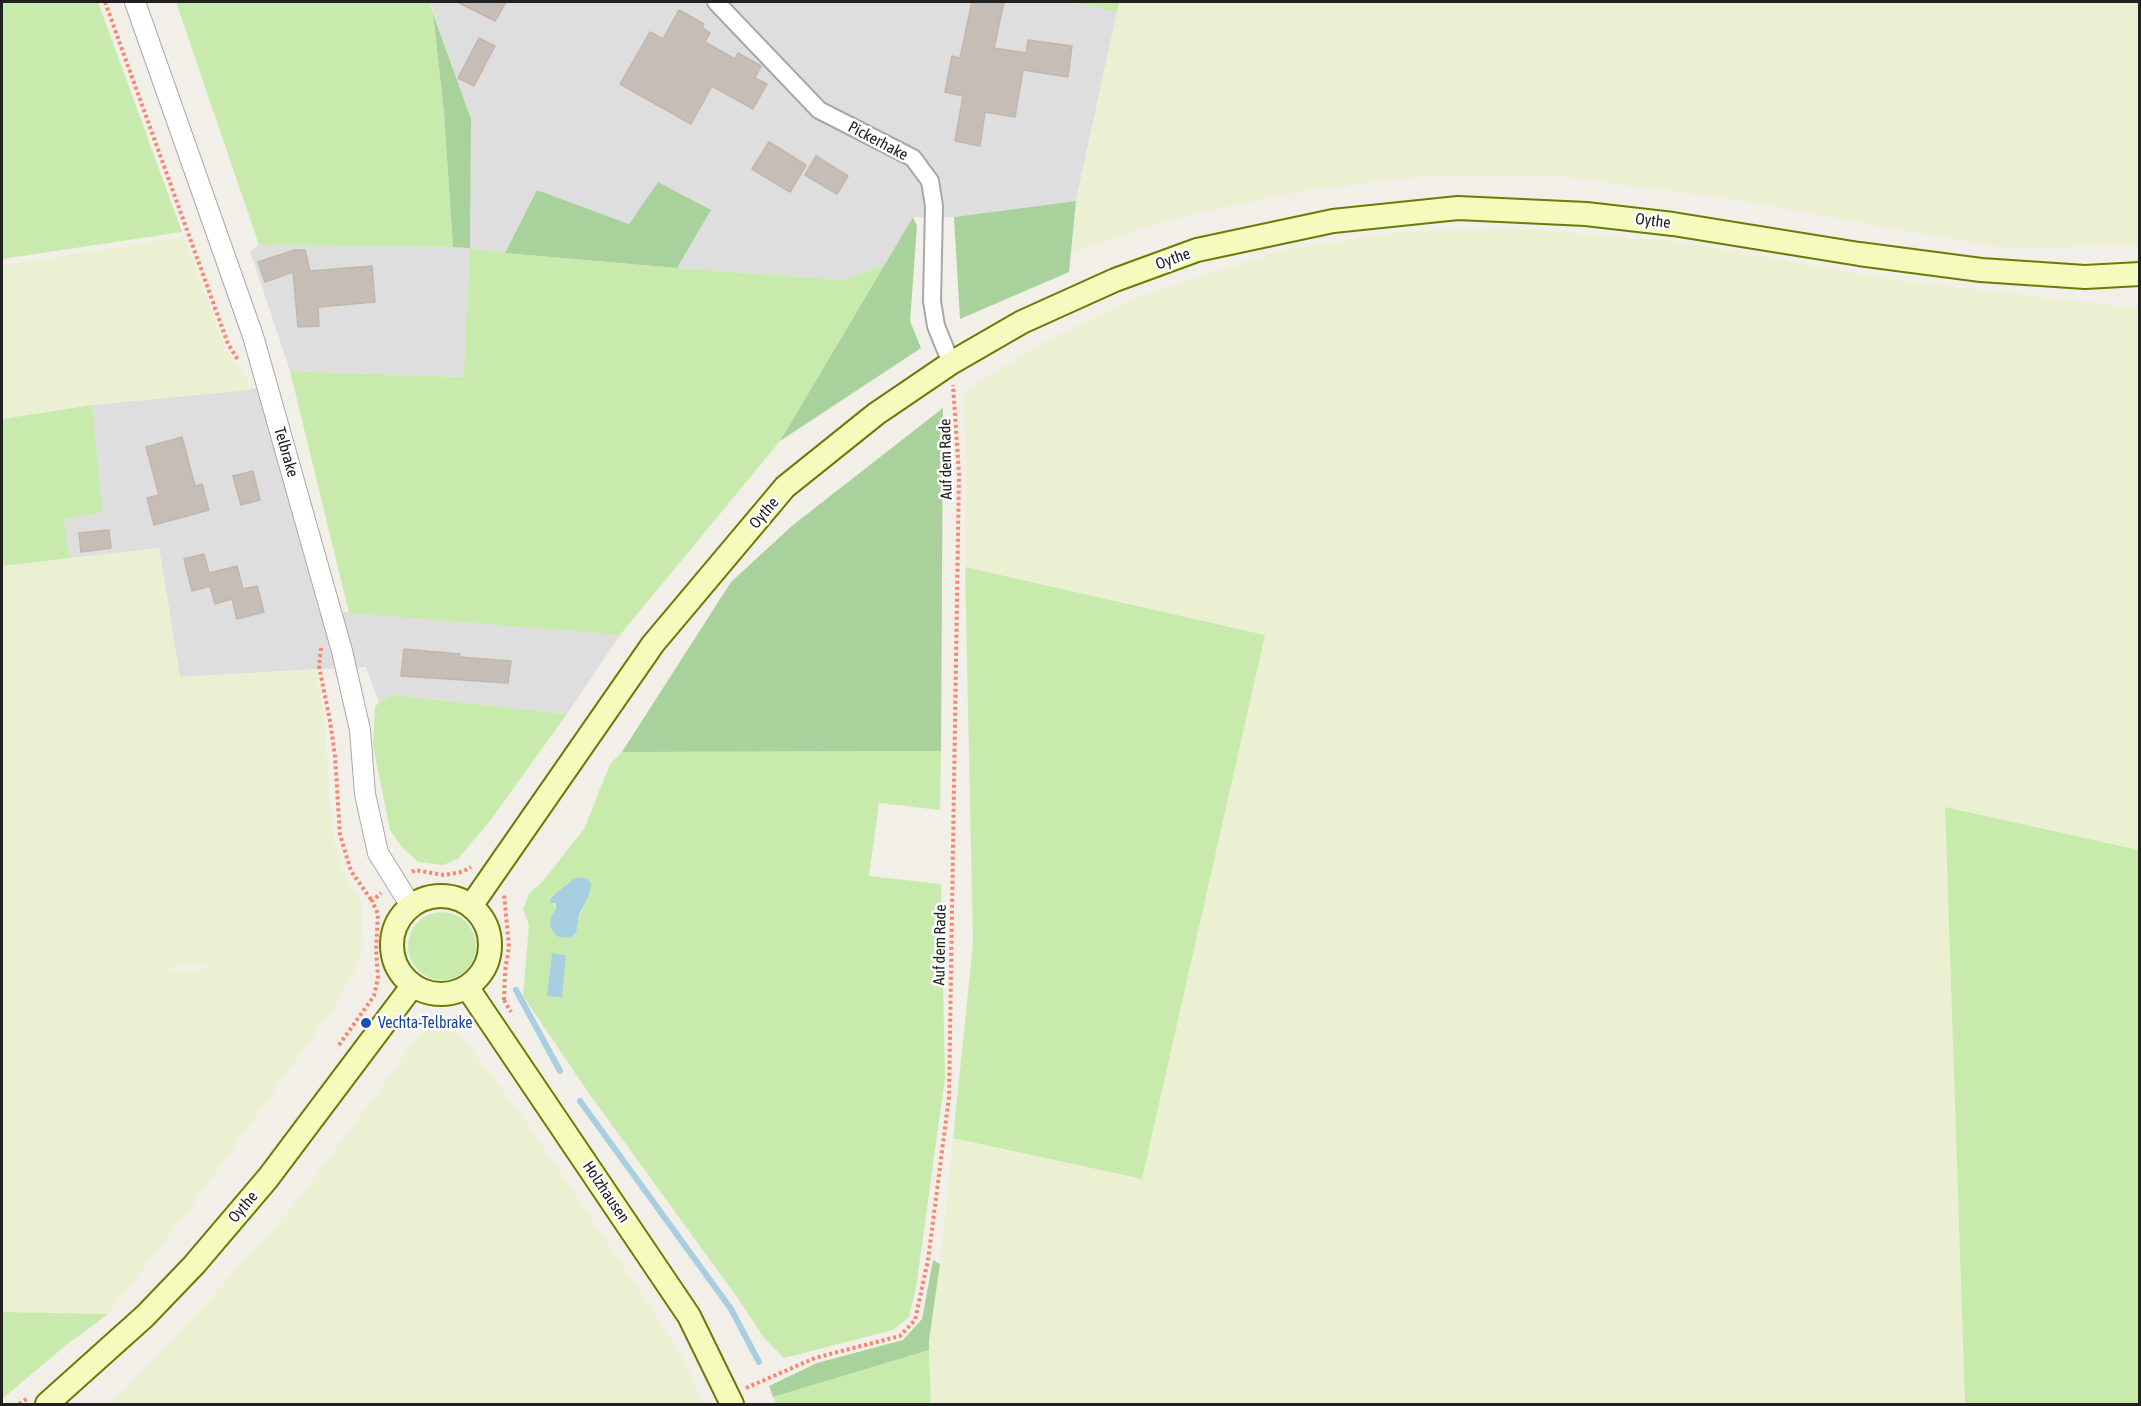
<!DOCTYPE html>
<style>
body{margin:0}
#map{position:relative;width:2141px;height:1406px;overflow:hidden;background:#f1efe7;font-family:"Asap Condensed",sans-serif}
canvas{display:block}
.frame{position:absolute;inset:0;border:3px solid #212121;pointer-events:none}
</style>
<div id="map">
<canvas width="2141" height="1406"></canvas>
<div class="frame"></div>
</div>
<script>
const context = document.querySelector('canvas').getContext('2d');
context.lineJoin = 'round';
function paint(path, color) { context.fillStyle = color; context.fill(path, 'evenodd'); }
const toPath = rows => new Path2D(rows.map(r => 'M' + r).join(''));
function stroke(path, color, width, dash) { context.strokeStyle = color; context.lineWidth = width; context.lineCap = dash ? 'butt' : 'round'; context.setLineDash(dash || []); context.stroke(path); }
function write(font, color, halo, rows, align = 'center') {
  context.font = font + ' "Asap Condensed",sans-serif'; context.lineWidth = 5; context.setLineDash([]); context.textBaseline = 'middle'; context.strokeStyle = halo; context.fillStyle = color; for (const [text, x, y, turn = 0] of rows) {
    context.save(); context.translate(x, y); context.rotate((+turn || 0) * Math.PI / 180); context.textAlign = isNaN(turn) ? turn : align; if (halo) context.strokeText(text, 0, 0); context.fillText(text, 0, 0); context.restore();
  }
}
const residential = toPath([
 [430,2,1072,2,1117,12,1076,201,954,217,913,217,885,264,844,280,677,268,711,210,657,183,629,224,537,190,505,253,470,248,465,377,290,371,250,251,259,245,470,247,471,119],
 [261,388,319,610,620,635,567,714,393,695,379,702,366,667,180,677,159,548,70,558,64,520,103,512,92,405]
]);
const farmland = toPath([
 [1119,2,2139,2,2139,246,2002,248,1737,200,1559,176,1437,175,1301,191,1168,220,1072,253,1076,201],
 [1531,229,1672,241,1902,281,2139,308,2139,850,1945,808,1965,1404,931,1404,929,1340,940,1264,953,1138,1141,1179,1264,635,965,567,966,456,964,391,1042,343,1138,297,1283,250,1406,231],
 [184,236,225,349,248,381,250,390,92,405,2,419,2,266],
 [159,548,180,677,315,669,325,724,330,806,335,845,345,876,362,903,361,957,339,1000,191,1207,108,1314,2,1312,2,566],
 [191,963,214,968,166,972,166,971],
 [432,1028,448,1029,462,1038,516,1107,648,1303,684,1360,703,1404,105,1404,122,1392,210,1299,296,1203,420,1034]
]);
const grass = toPath([
 [2,2,98,2,182,232,2,259],
 [176,2,430,2,433,13,444,113,453,247,259,245],
 [1072,2,1119,2,1117,12],
 [470,248,505,253,677,268,844,280,885,264,780,441,620,635,349,613,290,371,464,377],
 [92,405,103,512,64,520,70,558,2,566,2,419],
 [965,567,1265,635,1142,1179,953,1138,973,944],
 [393,695,567,714,492,818,458,859,443,865,418,862,402,847,390,830,373,746,375,707,379,702],
 [941,751,940,810,879,803,869,876,941,884,945,1078,916,1288,909,1317,893,1330,784,1358,764,1338,739,1300,588,1092,523,996,529,925,523,909,529,894,543,881,584,829,610,764,622,752],
 [569,881,584,906,576,923,576,933,570,938,556,936,551,917,556,909,551,898,563,889],
 [552,954,566,955,561,998,548,996],
 [1945,807,2139,850,2139,1404,1965,1404],
 '408 946a34 34 0 1 1 68 0a34 34 0 1 1-68 0Z',
 [2,1312,108,1314,65,1346,2,1399],
 [929,1350,931,1404,776,1404,773,1397]
]);
const forest = toPath([
 [433,13,471,119,470,248,453,247,444,113],
 [658,182,711,210,677,268,505,253,537,190,629,224],
 [1076,201,1069,272,960,319,954,217],
 [913,217,917,226,910,321,921,348,780,441],
 [943,408,941,751,622,752,731,582,793,525],
 [933,1260,940,1264,929,1340,929,1350,773,1397,769,1386,817,1363,903,1340,922,1319]
]);
const water = toPath([
 [574,878,586,878,591,883,589,895,579,915,576,933,570,938,560,937,556,936,550,926,551,917,556,909,555,903,550,903,551,898],
 [552,953,566,955,562,998,547,996]
]);
const stream = toPath([
 [516,990,560,1071],
 [580,1101,731,1309,759,1362]
]);
const building = toPath([
 [457,2,506,2,495,21,457,2],
 [972,2,1004,2,994,48,1026,53,1028,40,1072,46,1068,77,1023,70,1015,117,985,112,980,146,955,141,963,96,945,92,952,56,960,58,972,2],
 [679,10,704,24,702,28,710,33,705,42,735,59,738,53,761,66,755,78,767,84,753,109,712,86,691,124,620,84,650,32,663,39,679,10],
 [479,38,495,46,474,86,458,78,479,38],
 [769,142,806,165,790,192,752,169,769,142],
 [816,156,848,176,837,194,805,175,816,156],
 [294,250,305,250,310,271,372,266,375,302,318,307,319,326,298,327,293,272,265,282,258,262,294,250],
 [182,437,195,486,202,484,209,510,154,525,147,498,159,495,146,447,182,437],
 [253,471,260,500,241,505,233,476,253,471],
 [109,530,111,548,81,552,79,533,109,530],
 [204,554,209,573,237,566,243,589,257,586,264,612,237,619,232,599,215,604,210,586,192,591,184,559,204,554],
 [404,649,460,654,459,657,511,661,508,683,401,676,404,649]
]);
const path = toPath([
 [105,2,228,344,238,360],
 [321,648,319,666,330,721,335,756,340,835,351,871,372,901],
 [412,872,415,870,444,875,462,872,471,867],
 [504,1000,511,1012],
 [504,1000,505,971,509,947,504,894],
 [412,1021,440,1019,467,1023],
 [339,1045,374,996,378,977,376,951,378,914,372,901,381,893],
 [746,1388,815,1358,900,1336,915,1320,928,1260,949,1097,959,474,953,385],
 [19,1404,28,1398]
]);
const minor = toPath([
 [716,2,819,110,913,158,930,181,934,206,932,301,936,326,951,363]
]);
const tertiary = toPath([
 [135,2,253,336,342,651,360,730,365,794,378,853,411,906]
]);
const secondary = toPath([
 '392 945a49 49 0 1 1 98 0a49 49 0 1 1-98 0Z',
 [471,906,653,644,785,487,876,414,951,363,1022,322,1115,280,1197,250,1333,221,1458,208,1586,214,1673,224,1859,254,1981,270,2085,277,2140,274],
 [467,987,689,1316,732,1404],
 [47,1404,145,1316,194,1265,268,1178,413,985]
]);
const markers = [
 [366,1023,6,"#1a4fb4"]
];
const streetNames = [
 ["Pickerhake",878,141,28],
 ["Oythe",1653,221,7],
 ["Oythe",1173,259,-20],
 ["Telbrake",286,452,74],
 ["Auf dem Rade",946,459,-91],
 ["Oythe",764,513,-50],
 ["Auf dem Rade",940,945,-89],
 ["Holzhausen",606,1192,56],
 ["Oythe",243,1207,-50]
];
const transitNames = [
 ["Vechta-Telbrake",378,1023]
];
paint(residential, '#dfdede');
paint(farmland, '#ecf0d3');
paint(grass, '#c8ebad');
paint(forest, '#a8d19c');
paint(water, '#a8cfdf');
stroke(stream, '#a8cfdf', 6);
paint(building, '#c6beb6');
stroke(building, '#c3b6a9', 1.5);
stroke(minor, '#a8a8a8', 20);
stroke(tertiary, '#a8a8a8', 22);
stroke(secondary, '#687d03', 26);
stroke(path, '#fc856e', 4, [3, 3]);
stroke(minor, '#fff', 16);
stroke(tertiary, '#fff', 20);
stroke(secondary, '#f4fbbc', 22);
for (const [x, y, r, color] of markers) { const dot = new Path2D(); dot.arc(x, y, r, 0, 2 * Math.PI); context.fillStyle = color; context.fill(dot); stroke(dot, '#fff', 2); }
write('16px', '#212121', '#fff', streetNames);
write('16px', '#164399', '#fff', transitNames, 'left');
</script>
